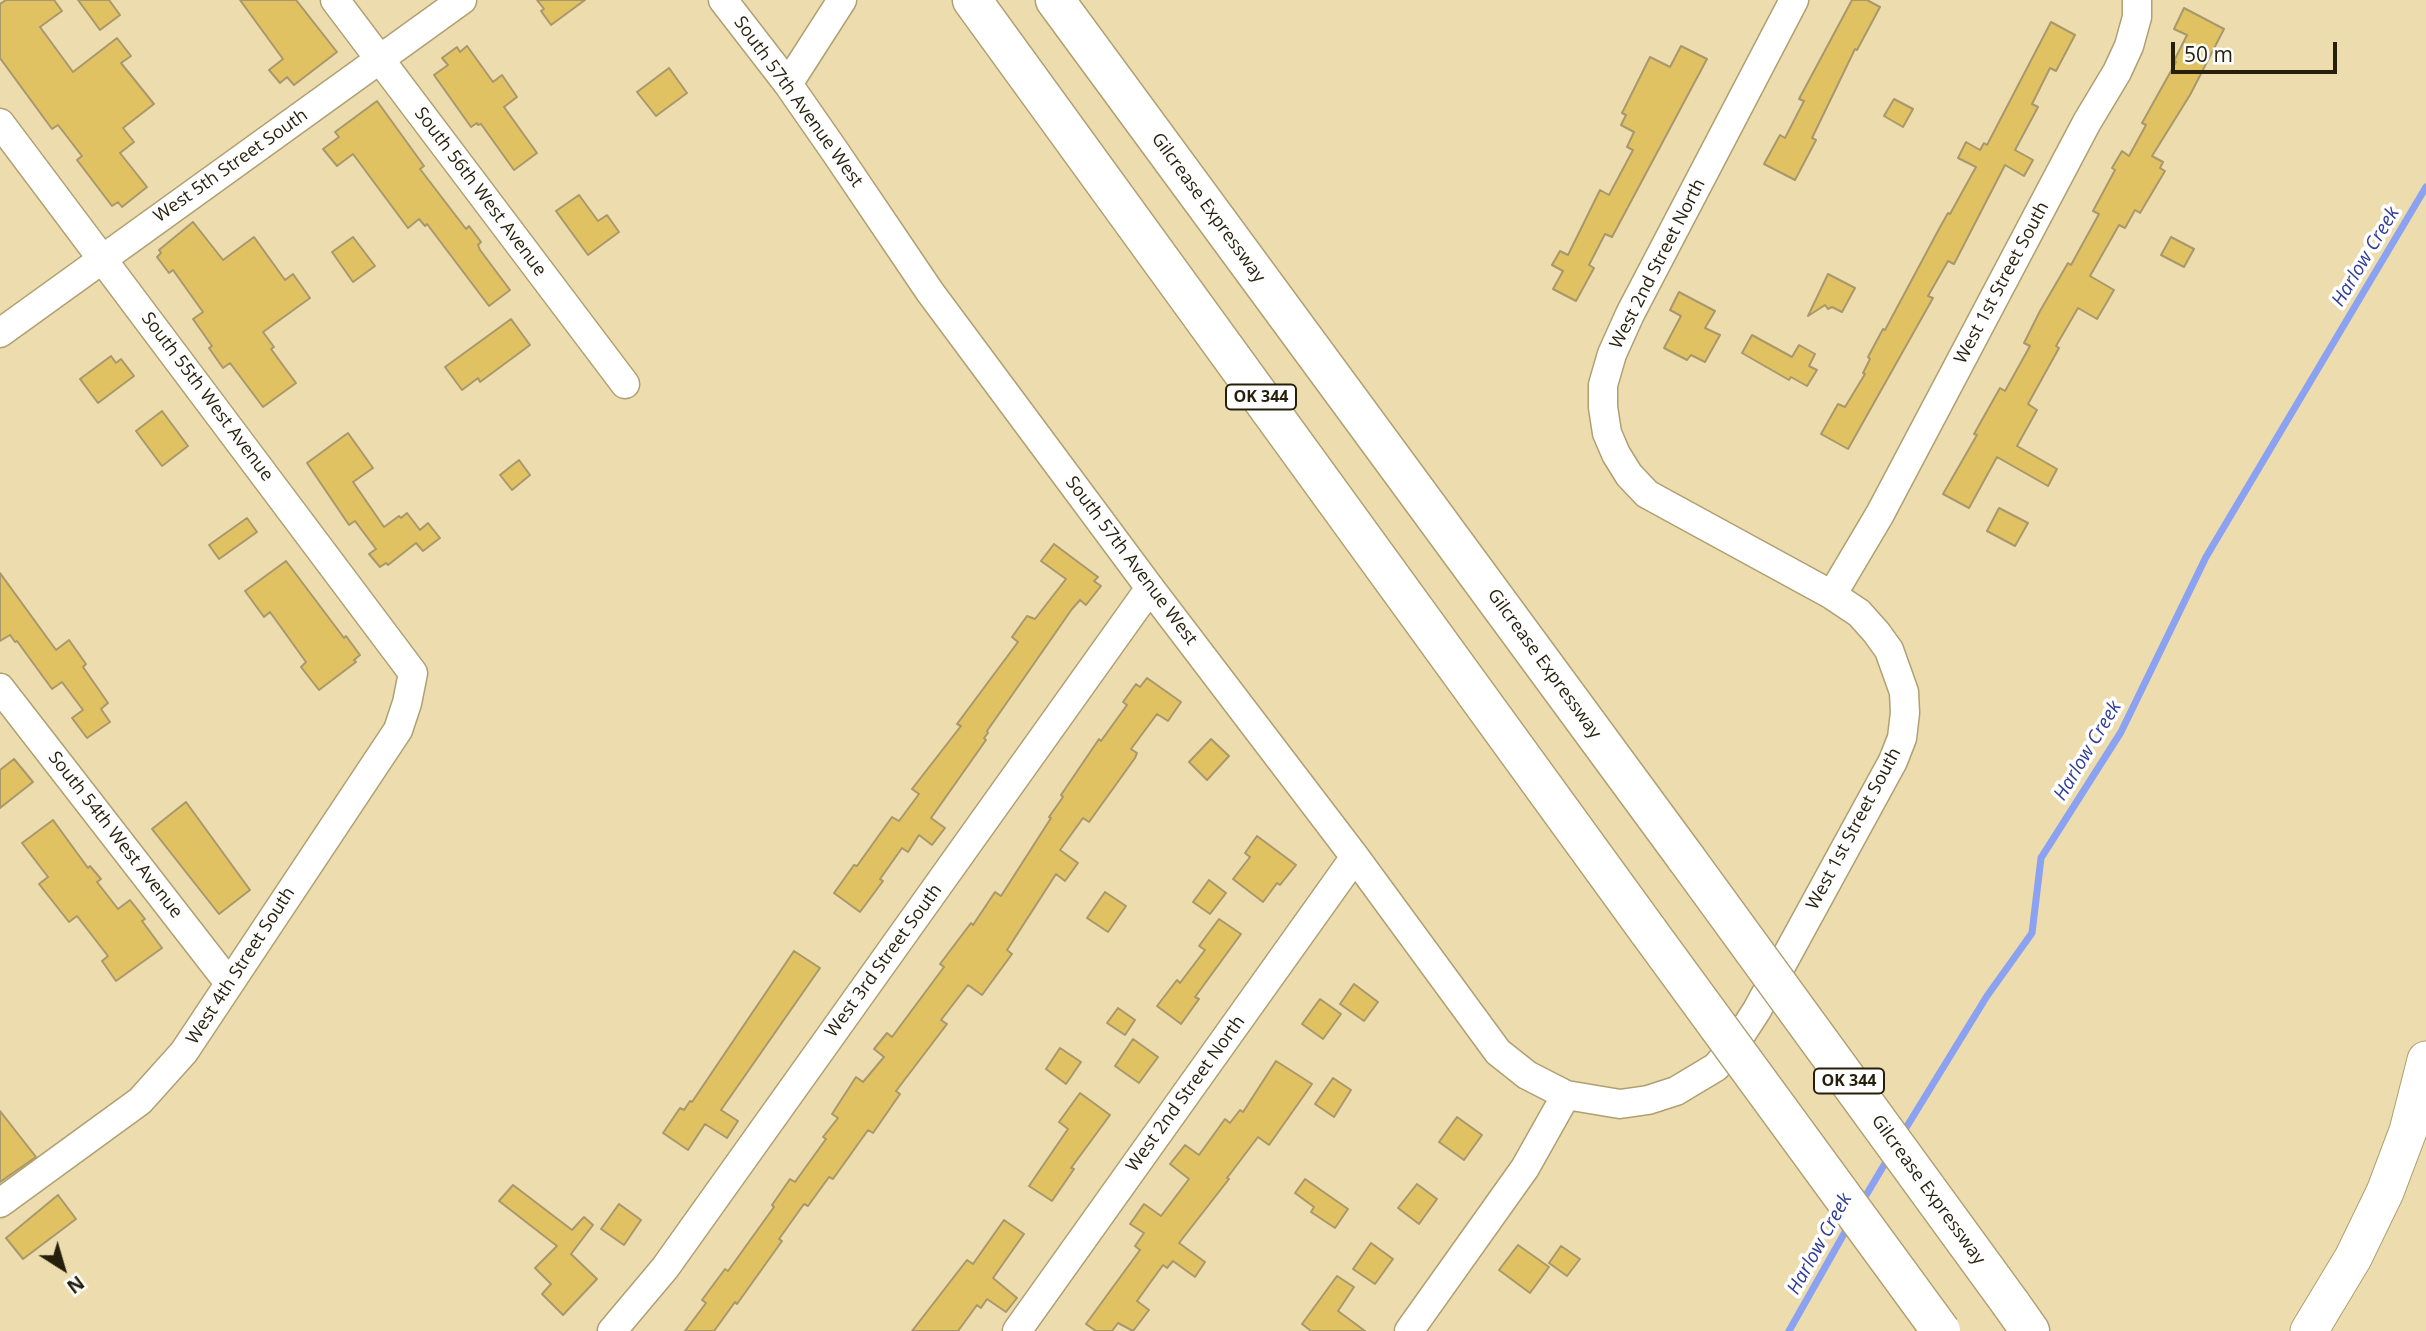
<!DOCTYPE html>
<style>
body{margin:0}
#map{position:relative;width:2426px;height:1331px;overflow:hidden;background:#eddcad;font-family:"Open Sans",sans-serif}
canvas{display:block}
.north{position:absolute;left:28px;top:1233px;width:70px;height:70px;-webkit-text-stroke:5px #fefefe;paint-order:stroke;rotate:143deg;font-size:19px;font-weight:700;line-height:28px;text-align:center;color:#251f0c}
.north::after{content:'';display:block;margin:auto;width:24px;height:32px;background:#251f0c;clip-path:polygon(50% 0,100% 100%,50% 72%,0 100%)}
.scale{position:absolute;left:2171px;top:42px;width:166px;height:32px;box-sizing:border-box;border:4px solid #251f0c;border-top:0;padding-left:9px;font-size:21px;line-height:24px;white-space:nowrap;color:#251f0c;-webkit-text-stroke:5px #fefefe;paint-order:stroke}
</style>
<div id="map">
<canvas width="2426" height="1331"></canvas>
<div class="north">N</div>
<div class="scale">50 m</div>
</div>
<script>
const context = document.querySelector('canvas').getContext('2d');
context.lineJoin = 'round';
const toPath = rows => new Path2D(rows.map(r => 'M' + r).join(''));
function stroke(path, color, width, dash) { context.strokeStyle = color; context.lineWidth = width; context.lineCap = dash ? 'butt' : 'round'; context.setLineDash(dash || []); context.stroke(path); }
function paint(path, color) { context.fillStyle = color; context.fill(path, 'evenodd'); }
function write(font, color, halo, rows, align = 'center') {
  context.font = font + ' "Open Sans",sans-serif'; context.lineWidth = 7; context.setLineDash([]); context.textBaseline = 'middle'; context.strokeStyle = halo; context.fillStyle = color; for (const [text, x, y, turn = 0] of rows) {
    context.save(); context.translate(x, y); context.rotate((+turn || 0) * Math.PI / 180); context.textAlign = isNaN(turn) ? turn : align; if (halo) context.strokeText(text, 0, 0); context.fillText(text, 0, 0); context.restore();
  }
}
const stream = toPath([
 [1901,1136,1987,996,2032,933,2041,858,2121,732,2206,557,2426,187],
 [1862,1202,1890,1155],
 [1789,1331,1849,1225]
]);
const building = toPath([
 [6,0,54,0,62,11,40,27,73,72,117,38,131,56,121,63,154,104,123,128,134,142,120,153,147,187,122,207,118,202,112,206,77,160,82,156,58,125,52,129,0,58,0,4,6,0],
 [78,0,109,0,120,15,100,30,78,0],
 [240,0,296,0,337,52,294,85,287,77,280,83,269,70,283,59,240,0],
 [537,0,585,0,551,25,541,11,544,9,537,0],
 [1852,0,1867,0,1880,7,1857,50,1855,49,1812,138,1816,140,1795,180,1764,164,1780,135,1785,138,1804,101,1799,99,1852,0],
 [2184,8,2224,29,2190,95,2152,156,2163,162,2160,168,2165,171,2140,213,2135,210,2125,228,2119,225,2090,276,2114,290,2097,319,2078,308,2056,346,2059,348,2028,404,2037,410,2017,446,2057,469,2048,486,1997,457,1969,508,1943,494,1977,435,1974,434,2000,388,2005,391,2030,346,2024,343,2040,311,2068,263,2071,265,2099,214,2093,211,2115,170,2112,168,2122,151,2129,156,2146,125,2142,123,2176,62,2174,61,2187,35,2174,29,2184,8],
 [2051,22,2075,35,2056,71,2050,68,2032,104,2038,107,2015,150,2033,160,2024,176,2005,165,1954,264,1948,261,1928,296,1933,298,1848,449,1821,434,1838,404,1845,407,1865,374,1863,373,1870,359,1868,357,1883,329,1885,330,1939,229,1948,213,1950,214,1976,167,1958,158,1966,142,1980,150,1984,143,1987,145,2051,22],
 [467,46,493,82,502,75,517,97,504,107,537,153,514,170,481,124,478,125,477,123,471,127,434,75,448,65,442,58,457,47,460,52,467,46],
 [1681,46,1707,59,1612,237,1605,234,1589,265,1594,268,1576,301,1553,289,1563,271,1552,265,1560,251,1568,255,1600,190,1609,195,1633,150,1627,147,1634,132,1621,125,1626,115,1622,113,1650,57,1670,67,1681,46],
 [669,68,687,93,656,116,637,92,669,68],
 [1894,99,1913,109,1903,127,1884,116,1894,99],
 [377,101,424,166,420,169,466,229,469,226,481,242,478,245,480,250,510,290,489,306,427,224,425,226,419,219,408,228,353,154,337,166,323,149,339,137,335,132,377,101],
 [579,195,598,221,607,215,619,232,588,255,556,211,579,195],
 [193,222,223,260,254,237,285,280,293,274,310,298,263,332,274,347,271,349,296,383,263,407,230,363,223,368,209,348,212,346,193,319,203,312,173,270,169,273,157,257,161,253,159,250,193,222],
 [353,237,375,266,353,282,332,252,353,237],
 [2171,237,2194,249,2184,267,2161,255,2171,237],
 [1828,274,1855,288,1842,312,1832,307,1828,309,1825,305,1808,316,1828,274],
 [1679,292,1715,311,1705,328,1720,335,1705,362,1691,355,1687,360,1664,348,1681,316,1670,310,1679,292],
 [511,319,530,345,480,382,478,378,462,390,445,367,511,319],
 [1752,335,1792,357,1799,345,1815,354,1809,366,1817,370,1807,386,1791,377,1789,380,1742,353,1752,335],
 [111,356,116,363,121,359,134,376,98,403,80,379,111,356],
 [162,411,188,446,162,466,136,431,162,411],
 [348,433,373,468,353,482,384,527,399,516,401,518,407,513,420,530,428,523,440,538,423,551,416,543,388,565,386,563,380,567,369,554,376,549,355,521,349,525,307,463,348,433],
 [519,460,530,475,512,490,500,475,519,460],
 [1999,508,2028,523,2015,546,1987,531,1999,508],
 [247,518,257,532,219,559,209,545,247,518],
 [1054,544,1098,577,1094,581,1101,586,1086,605,1080,600,1072,609,987,731,988,733,984,738,986,740,931,818,945,828,932,845,919,835,908,852,902,848,880,879,883,881,860,912,834,893,854,865,857,866,892,817,899,821,919,794,912,789,961,726,957,724,1018,642,1012,637,1027,616,1035,619,1066,579,1041,561,1054,544],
 [286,561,344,638,346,636,360,655,354,660,356,662,319,690,301,667,306,662,270,612,264,617,245,591,286,561],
 [0,573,56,650,69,640,86,664,83,667,108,703,101,709,110,722,87,738,72,718,83,710,62,682,52,689,17,641,15,642,10,635,0,641,0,573],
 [1147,678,1181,702,1168,721,1157,714,1131,749,1137,753,1135,758,1089,822,1083,818,1060,850,1078,863,1065,881,1056,874,1007,950,1012,954,982,995,968,985,941,1020,947,1024,896,1091,900,1094,873,1133,868,1130,833,1179,829,1177,808,1206,804,1204,779,1239,782,1241,737,1304,735,1302,714,1331,685,1331,706,1303,702,1300,725,1269,728,1271,774,1207,772,1205,790,1179,795,1182,826,1139,823,1137,838,1118,832,1114,856,1077,863,1082,884,1057,874,1049,887,1033,892,1037,944,967,940,964,971,923,973,925,995,892,1001,896,1051,818,1049,817,1063,797,1061,795,1099,739,1101,741,1127,705,1123,702,1136,684,1140,687,1147,678],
 [1211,739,1229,756,1207,780,1189,762,1211,739],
 [14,759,33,782,0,808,0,770,14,759],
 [186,802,250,890,219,914,152,829,186,802],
 [53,820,88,868,90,866,101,879,97,882,118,909,130,900,145,919,142,921,162,948,116,981,102,961,108,956,77,916,69,922,39,884,48,877,22,843,53,820],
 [1257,836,1296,865,1280,885,1277,883,1263,902,1233,879,1250,857,1245,853,1257,836],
 [1209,880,1226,893,1210,914,1193,902,1209,880],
 [1105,892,1126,906,1108,932,1087,918,1105,892],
 [1219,919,1241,934,1195,997,1199,999,1181,1024,1157,1006,1177,980,1180,983,1205,950,1199,946,1219,919],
 [794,951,820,968,721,1110,738,1121,727,1138,705,1124,688,1150,663,1133,680,1108,684,1110,690,1101,692,1102,794,951],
 [1354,984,1378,1002,1364,1021,1340,1004,1354,984],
 [1320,999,1341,1014,1323,1039,1302,1024,1320,999],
 [1118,1008,1135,1020,1125,1035,1107,1023,1118,1008],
 [1133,1039,1158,1057,1139,1083,1115,1066,1133,1039],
 [1060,1048,1081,1062,1066,1084,1046,1069,1060,1048],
 [1276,1061,1312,1084,1269,1145,1258,1137,1227,1178,1229,1179,1179,1243,1205,1262,1195,1277,1173,1261,1167,1268,1163,1265,1137,1301,1149,1310,1133,1331,1118,1323,1112,1331,1096,1331,1086,1324,1140,1250,1135,1246,1144,1233,1130,1224,1144,1204,1161,1216,1189,1179,1170,1164,1185,1145,1199,1155,1225,1119,1230,1123,1240,1110,1243,1112,1276,1061],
 [1333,1078,1351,1090,1334,1117,1315,1104,1333,1078],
 [1080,1093,1110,1115,1071,1168,1074,1169,1052,1201,1029,1186,1068,1129,1059,1122,1080,1093],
 [0,1111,36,1157,0,1182,0,1111],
 [1457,1117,1482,1135,1464,1160,1439,1142,1457,1117],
 [1305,1179,1348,1209,1335,1228,1311,1212,1314,1207,1295,1193,1305,1179],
 [1417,1184,1437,1199,1419,1224,1398,1208,1417,1184],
 [513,1185,572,1230,584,1217,593,1225,571,1254,597,1279,563,1315,542,1294,551,1284,535,1268,557,1246,499,1201,513,1185],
 [58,1195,76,1219,23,1259,6,1238,58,1195],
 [619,1204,641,1220,624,1245,601,1229,619,1204],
 [1004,1220,1024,1234,993,1278,1017,1298,1006,1312,987,1299,981,1308,977,1305,958,1331,912,1331,967,1260,973,1264,1004,1220],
 [1371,1243,1393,1259,1375,1284,1353,1269,1371,1243],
 [1518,1245,1549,1267,1530,1293,1499,1270,1518,1245],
 [1561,1246,1580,1259,1567,1276,1549,1263,1561,1246],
 [1337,1276,1354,1287,1338,1311,1365,1331,1311,1331,1302,1324,1337,1276]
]);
const minor = toPath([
 [335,0,625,384],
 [723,0,788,84,836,153,930,292,1150,588,1355,857,1498,1052,1527,1075,1566,1095,1620,1104,1648,1100,1676,1091,1716,1067,1733,1047,1757,1010,1893,761,1902,738,1905,713,1904,692,1889,650,1876,632,1859,613,1832,595,1647,494,1629,475,1616,454,1607,433,1603,407,1603,385,1612,354,1630,314,1794,0],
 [788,84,842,0],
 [0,123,413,673,407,703,398,730,184,1052,140,1101,0,1203],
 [0,333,462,0],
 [1832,595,1880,514,2087,122,2117,72,2129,46,2137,17,2137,0],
 [0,688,229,983],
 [612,1331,665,1268,1150,588],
 [1017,1331,1355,857],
 [1409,1331,1525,1168,1566,1095]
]);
const major = toPath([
 [2309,1331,2353,1258,2385,1192,2408,1131,2426,1060]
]);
const highway = toPath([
 [972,0,1649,932],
 [1055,0,1686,858],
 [2011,1304,2030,1331]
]);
const highwayBridge = toPath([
 [1686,858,2011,1304],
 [1649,932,1941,1331]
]);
const shields = [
 [1261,397,70],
 [1849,1081,70]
];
const shieldNames = [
 ["OK 344",1261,397],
 ["OK 344",1849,1081]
];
const streetNames = [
 ["South 57th Avenue West",798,102,54],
 ["West 5th Street South",231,166,-35],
 ["South 56th West Avenue",480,192,53],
 ["Gilcrease Expressway",1208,208,54],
 ["West 2nd Street North",1658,264,-63],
 ["West 1st Street South",2002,283,-62],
 ["South 55th West Avenue",207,397,53],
 ["South 57th Avenue West",1131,561,53],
 ["Gilcrease Expressway",1544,664,54],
 ["West 1st Street South",1854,829,-62],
 ["South 54th West Avenue",115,835,52],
 ["West 3rd Street South",884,961,-54],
 ["West 4th Street South",241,966,-57],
 ["West 2nd Street North",1186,1094,-54],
 ["Gilcrease Expressway",1928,1190,54]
];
const waterNames = [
 ["Harlow Creek",2366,257,-59],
 ["Harlow Creek",2088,751,-59],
 ["Harlow Creek",1820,1244,-61]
];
stroke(stream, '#8ba1f2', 7);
paint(building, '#e1c263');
stroke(building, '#a8986b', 2);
stroke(minor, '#afa072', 31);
stroke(major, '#afa072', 39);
stroke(highway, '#afa072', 41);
stroke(minor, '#fff', 28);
stroke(major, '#fff', 37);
stroke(highway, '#fff', 38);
stroke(highwayBridge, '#afa072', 41, []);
stroke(highwayBridge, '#fff', 38);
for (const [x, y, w] of shields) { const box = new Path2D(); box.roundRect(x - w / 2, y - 12.5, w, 25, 5); context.fillStyle = '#fefefe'; context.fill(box); stroke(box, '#251f0c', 2); }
write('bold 16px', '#251f0c', null, shieldNames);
write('18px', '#251f0c', '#fefefe', streetNames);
write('italic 19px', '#2f3c98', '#fefefe', waterNames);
</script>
